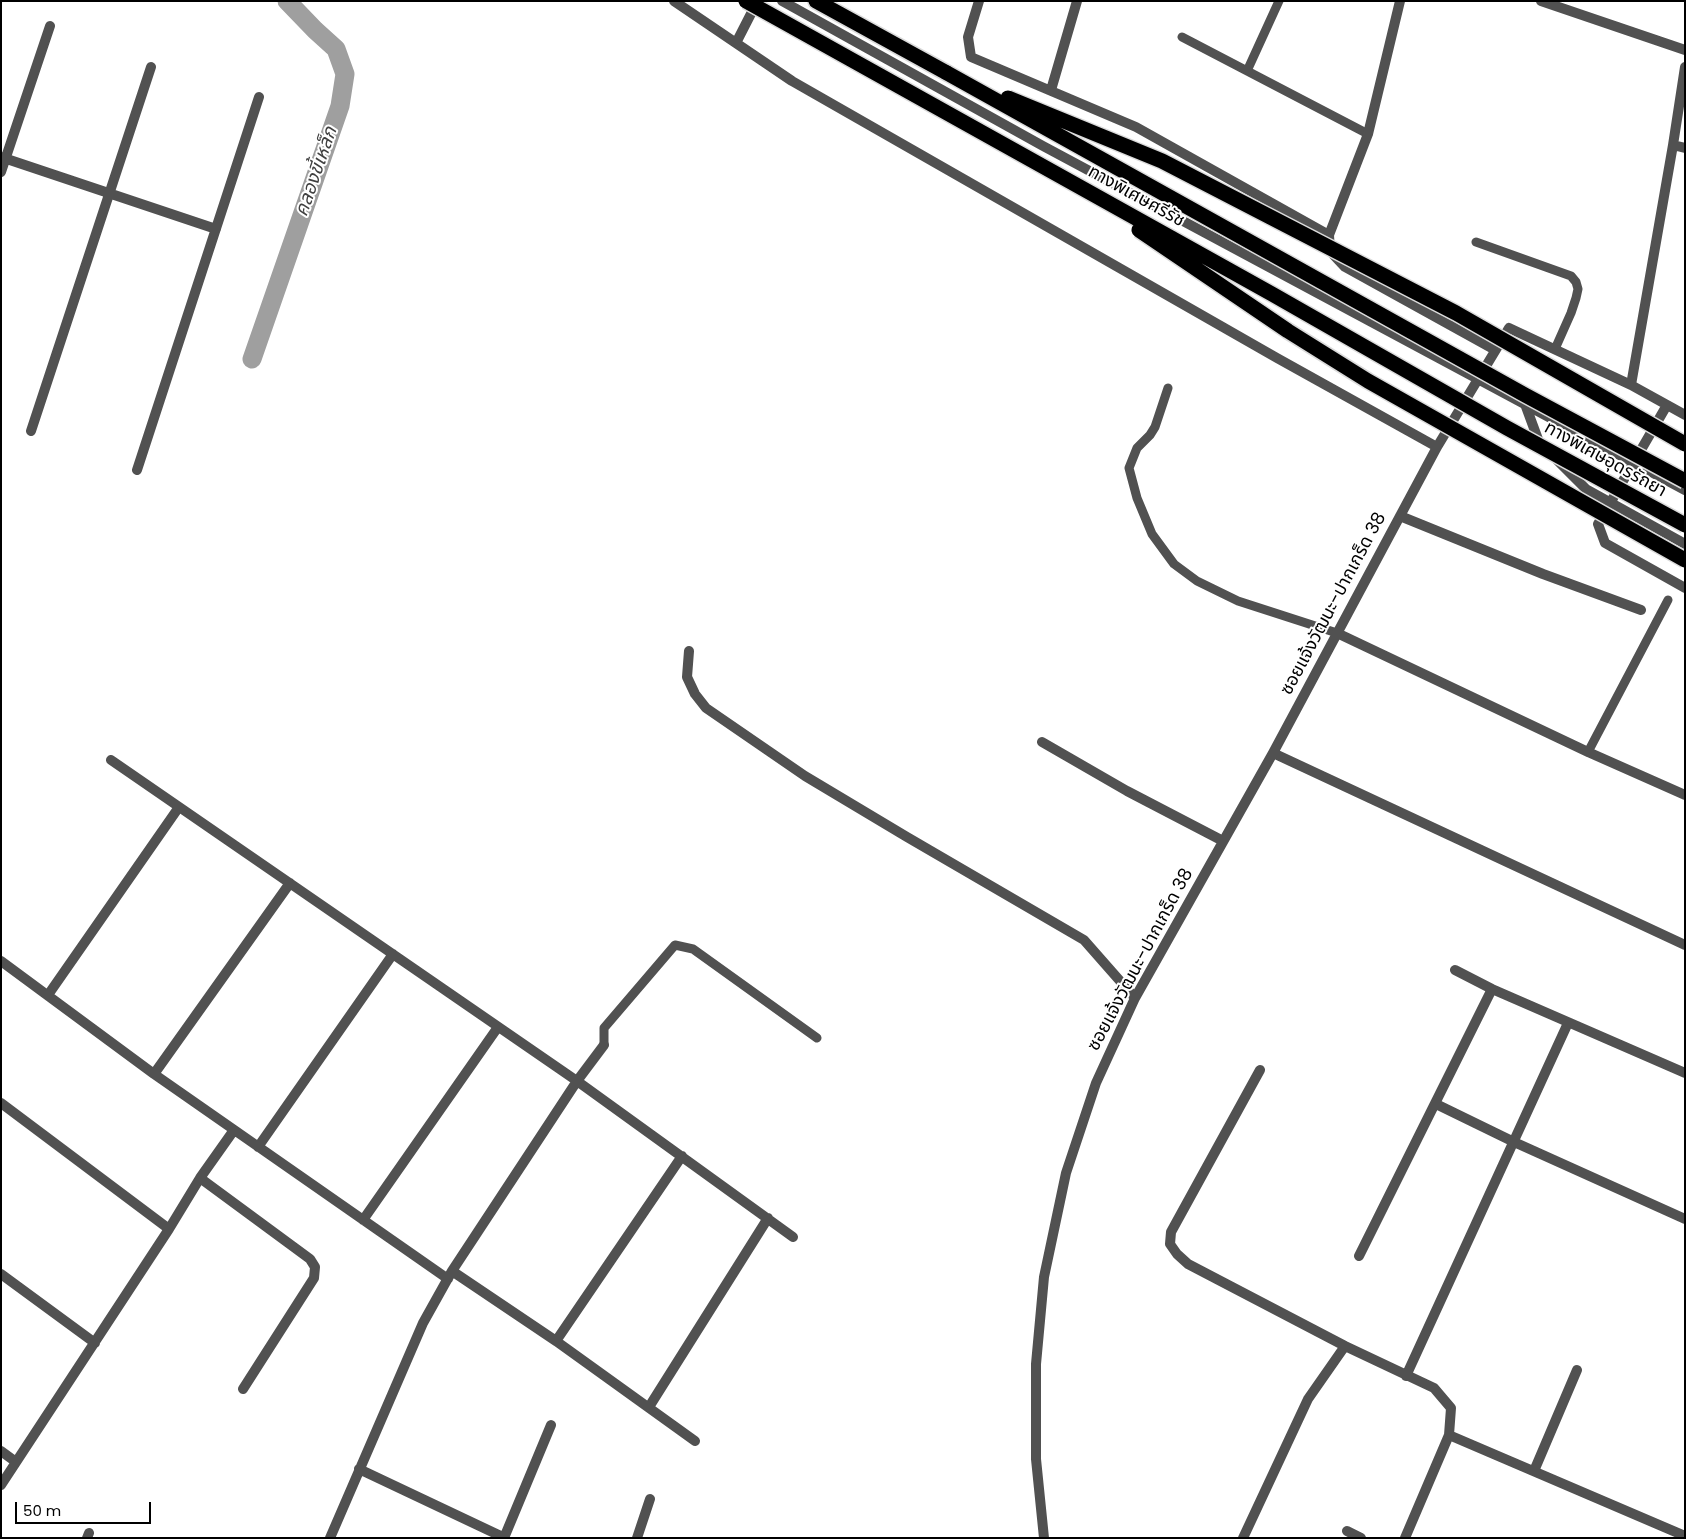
<!DOCTYPE html>
<meta charset="utf-8">
<style>
body{margin:0}
#map{position:relative;width:1686px;height:1539px;overflow:hidden;background:#fff;font-family:Poppins,sans-serif}
canvas{display:block}
.frame{position:absolute;inset:0;border:2px solid #000;pointer-events:none}
.scale{position:absolute;left:15px;top:1502px;width:136px;height:22px;box-sizing:border-box;border:2px solid #000;border-top:0;padding-left:6px;font-size:15px;line-height:18px;white-space:nowrap;color:#000;-webkit-text-stroke:4px #fff;paint-order:stroke}
</style>
<div id="map">
<canvas width="1686" height="1539"></canvas>
<div class="frame"></div>
<div class="scale">50 m</div>
</div>
<script>
const context = document.querySelector('canvas').getContext('2d');
context.lineJoin = 'round';
const toPath = rows => new Path2D(rows.map(r => 'M' + r).join(''));
function stroke(path, color, width, dash) { context.strokeStyle = color; context.lineWidth = width; context.lineCap = dash ? 'butt' : 'round'; context.setLineDash(dash || []); context.stroke(path); }
function write(font, color, halo, rows, align = 'center') {
  context.font = font + ' Poppins,"Noto Sans Thai",sans-serif'; context.lineWidth = 4; context.setLineDash([]); context.textBaseline = 'middle'; context.strokeStyle = halo; context.fillStyle = color; for (const [text, x, y, turn = 0] of rows) {
    context.save(); context.translate(x, y); context.rotate((+turn || 0) * Math.PI / 180); context.textAlign = isNaN(turn) ? turn : align; if (halo) context.strokeText(text, 0, 0); context.fillText(text, 0, 0); context.restore();
  }
}
const canal = toPath([
 [252,359,340,106,345,74,336,49,315,30,287,1]
]);
const service = toPath([
 [1182,37,1368,134],
 [1247,71,1279,1],
 [1476,242,1571,276,1576,282,1578,289,1576,298,1571,313,1555,349],
 [1168,388,1155,427,1150,435,1137,448,1129,468,1137,498,1152,534,1174,564,1197,581,1238,601,1337,633],
 [1588,752,1668,600],
 [604,1045,604,1028,675,945,693,949,817,1038]
]);
const minor = toPath([
 [674,1,792,81,1277,358,1437,447],
 [782,1,1043,146,1685,490],
 [979,1,968,37,971,57,1136,127,1329,235],
 [1400,1,1368,134,1329,235,1330,251,1345,267,1495,350],
 [1541,1,1685,50],
 [736,43,757,2],
 [1051,90,1077,1],
 [1673,145,1685,148],
 [1,157,216,229],
 [1,172,50,26],
 [1631,385,1673,145,1685,67],
 [1525,404,1539,442,1543,446],
 [1667,405,1598,524,1605,543,1685,588],
 [31,431,151,67],
 [1557,460,1586,489,1685,544],
 [137,470,259,97],
 [1400,516,1543,574,1641,610],
 [1337,633,1588,752,1685,795],
 [689,651,687,677,695,694,706,708,805,776,907,837,1084,940,1135,998],
 [1042,742,1127,791,1223,841],
 [1273,753,1685,945],
 [111,760,577,1081,793,1237],
 [1,961,154,1074,448,1279],
 [1455,970,1492,989,1685,1073],
 [48,995,179,807],
 [1260,1070,1171,1232,1170,1244,1177,1254,1188,1264,1345,1346,1434,1388,1451,1408,1449,1435,1405,1538],
 [154,1074,290,883],
 [1,1103,169,1229],
 [1436,1104,1514,1142,1685,1219],
 [258,1147,393,954],
 [200,1178,310,1259,315,1267,314,1278,243,1389],
 [363,1220,498,1027],
 [1359,1256,1492,989],
 [452,1271,556,1341,695,1441],
 [1,1274,95,1343],
 [556,1341,682,1156],
 [1406,1376,1568,1023],
 [649,1407,768,1218],
 [1449,1435,1685,1536],
 [1,1451,16,1462],
 [359,1469,505,1538],
 [1534,1471,1577,1370],
 [1,1485,169,1229,200,1178,234,1130],
 [1347,1531,1361,1538],
 [87,1538,89,1533],
 [330,1538,423,1323,452,1271,577,1081,604,1045],
 [504,1538,551,1425],
 [637,1538,650,1499],
 [1044,1538,1036,1459,1036,1364,1044,1277,1066,1173,1096,1083,1135,998,1273,753,1437,447,1509,328,1631,385,1685,415],
 [1243,1538,1308,1399,1345,1346]
]);
const motorway = toPath([
 [816,1,947,73]
]);
const motorwayBridge = toPath([
 [746,1,1272,294,1507,428,1685,525],
 [947,73,1525,395,1685,481],
 [1008,98,1162,161,1456,313,1685,444],
 [1139,230,1288,331,1368,381,1685,560]
]);
const streetNames = [
 ["ทางพิเศษศรีรัช",1136,197,29],
 ["ทางพิเศษอุดรรัถยา",1605,460,29],
 ["ซอยแจ้งวัฒนะ-ปากเกร็ด 38",1334,604,-62],
 ["ซอยแจ้งวัฒนะ-ปากเกร็ด 38",1141,960,-62]
];
const waterNames = [
 ["คลองขี้เหล็ก",317,172,-71]
];
stroke(canal, '#9f9f9f', 19);
stroke(motorway, '#dbdbdb', 18);
stroke(service, '#515151', 9);
stroke(minor, '#515151', 10);
stroke(motorway, '#000', 15);
stroke(motorwayBridge, '#dbdbdb', 18, []);
stroke(motorwayBridge, '#000', 15);
write('18px', '#000', '#fff', streetNames);
write('italic 19px', '#404040', '#fff', waterNames);
</script>
